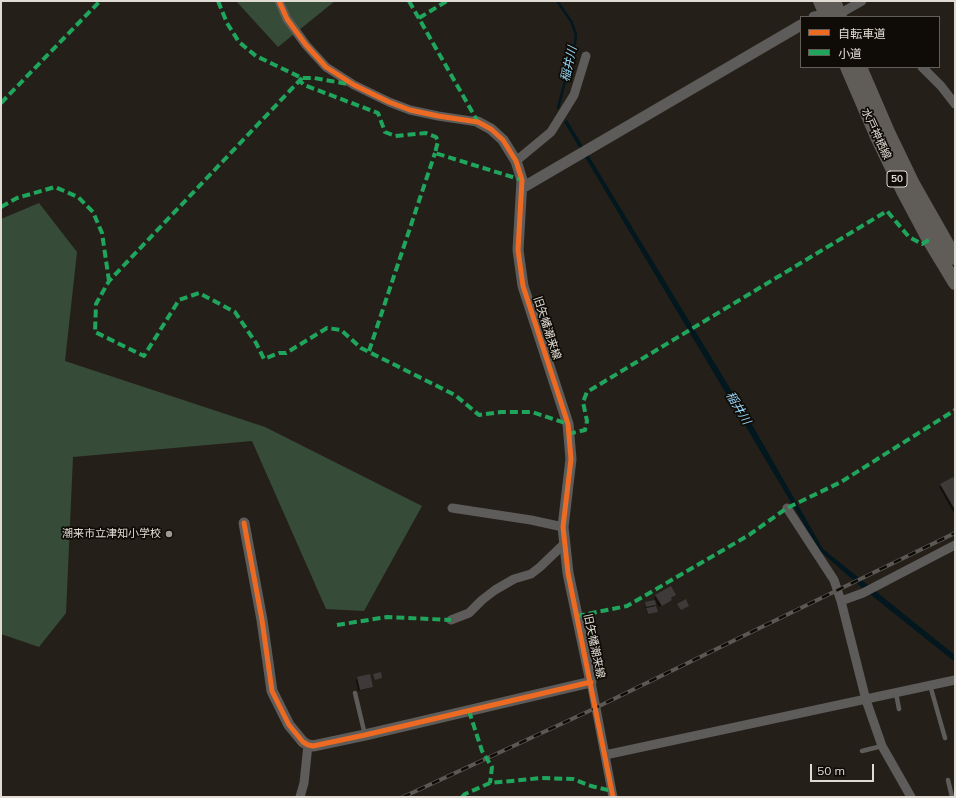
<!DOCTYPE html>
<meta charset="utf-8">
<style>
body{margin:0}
#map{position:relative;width:956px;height:798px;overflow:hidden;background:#242019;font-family:Mulish,"Noto Sans JP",sans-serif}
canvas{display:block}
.frame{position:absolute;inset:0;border:2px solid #e1dcd3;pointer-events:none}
.legend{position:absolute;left:800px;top:16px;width:140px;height:52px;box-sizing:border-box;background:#0f0b06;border:1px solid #635f58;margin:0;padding:5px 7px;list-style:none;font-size:12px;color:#e1dcd3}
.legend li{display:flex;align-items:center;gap:8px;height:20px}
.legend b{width:20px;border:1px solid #635f58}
.scale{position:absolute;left:810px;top:764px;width:64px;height:18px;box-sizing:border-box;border:2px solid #e1dcd3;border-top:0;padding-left:5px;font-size:12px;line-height:14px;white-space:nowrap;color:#e1dcd3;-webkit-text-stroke:3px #0f0b06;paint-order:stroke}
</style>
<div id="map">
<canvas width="956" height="798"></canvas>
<div class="frame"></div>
<ul class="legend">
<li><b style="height:5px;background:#ed6a23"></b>自転車道</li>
<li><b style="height:5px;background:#20a55d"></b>小道</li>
</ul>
<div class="scale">50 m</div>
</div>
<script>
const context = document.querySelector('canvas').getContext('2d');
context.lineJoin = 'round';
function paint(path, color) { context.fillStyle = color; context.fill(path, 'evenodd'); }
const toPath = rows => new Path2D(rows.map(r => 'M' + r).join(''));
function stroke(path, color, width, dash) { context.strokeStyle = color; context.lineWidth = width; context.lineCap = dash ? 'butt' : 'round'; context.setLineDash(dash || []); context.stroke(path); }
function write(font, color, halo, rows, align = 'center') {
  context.font = font + ' Mulish,"Noto Sans JP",sans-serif'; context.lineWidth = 3.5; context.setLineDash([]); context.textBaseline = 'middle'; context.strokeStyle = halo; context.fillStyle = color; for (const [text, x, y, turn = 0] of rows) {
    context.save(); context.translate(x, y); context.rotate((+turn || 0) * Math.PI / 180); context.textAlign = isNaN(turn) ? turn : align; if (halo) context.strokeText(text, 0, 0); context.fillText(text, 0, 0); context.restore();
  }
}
const forest = toPath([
 [236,1,335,1,278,47],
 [39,203,77,252,65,361,265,427,422,506,364,611,326,609,252,441,73,457,66,613,39,647,1,634,1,219]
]);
const water = toPath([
 [567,120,750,421,823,549,955,655,955,662,861,587,820,551,564,122]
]);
const shadow = toPath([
 [955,482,955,513,954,513,939,487,941,485],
 [675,595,669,601,659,607,654,598,656,596],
 [654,601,656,612,647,614,645,604],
 [358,678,372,686,370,688,358,691,356,680]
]);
const stream = toPath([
 [557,1,571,21,576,34,575,43,558,108]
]);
const building = toPath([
 [953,477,955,480,955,510,940,484],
 [671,586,676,595,671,598,672,600,662,606,655,595],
 [686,599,689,606,681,610,677,604],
 [655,600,656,605,646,607,645,602],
 [656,606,658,612,648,614,646,608],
 [381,672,382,678,375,680,373,674],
 [370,674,373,687,360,690,357,677]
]);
const service = toPath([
 [930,685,945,738],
 [355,693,365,735],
 [896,693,899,709],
 [862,751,882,746],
 [948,780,952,797]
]);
const minor = toPath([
 [279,1,287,19,306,45,326,67,354,85,389,102,410,110,438,116,478,122],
 [839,14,862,1],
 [922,67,941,86,955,104],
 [516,161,551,132,574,95,586,56],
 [452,508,531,520,563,527],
 [787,508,834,580,841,601],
 [451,620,469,613,482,600,495,590,514,579,531,574,540,567,565,543],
 [591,682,613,797],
 [605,755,955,680],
 [300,797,304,783,308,745],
 [911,797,882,746,866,700,841,601,863,593,955,545]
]);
const tertiary = toPath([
 [814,17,833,14],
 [522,188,801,25],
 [244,523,262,620,272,691,289,725,303,742,308,745,313,746,365,735,591,682,568,573,563,527,571,459,568,424,523,286,518,250,522,180,516,161,503,140,491,129,478,122]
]);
const primary = toPath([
 [820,1,827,17],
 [834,1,840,17],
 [847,67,878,139,903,191,929,240,955,283],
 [860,67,888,132,913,184,955,258]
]);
const rail = toPath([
 [403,797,587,712,955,533]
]);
const quiet = toPath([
 [218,1,227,23,239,42,256,56,302,78,314,78,348,84],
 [409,1,478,122],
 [419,18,447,1],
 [302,78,109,281,96,304,95,332,144,356,179,300,199,293,235,312,256,343,264,359,279,353,286,353,327,328,341,330,361,348,455,395,479,415,501,412,532,412,568,424],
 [302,78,300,81,304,85,378,113,385,132,395,136,426,133,436,137,438,141,435,153,522,180],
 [1,103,100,1],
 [1,207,17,198,55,187,78,197,93,212,102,233,109,281],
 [369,351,435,153],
 [568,434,585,430,587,421,583,402,587,392,887,211,909,237,922,244,929,240],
 [577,616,627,606,749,535,787,508,841,482,955,410],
 [337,625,387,617,451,620],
 [469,711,482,751,492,767,490,783],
 [462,797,465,794,490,783,542,778,573,779,591,786,612,791]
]);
const cycleway = toPath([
 [279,1,287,19,306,45,326,67,354,85,389,102,410,110,438,116,478,122,491,129,503,140,516,161,522,180,518,250,523,286,568,424,571,459,563,527,568,573,613,797],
 [244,523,262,620,272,691,289,725,303,742,308,745,313,746,365,735,591,682]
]);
const markers = [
 [169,534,4,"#9f9a92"]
];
const shields = [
 [897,179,20]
];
const shieldNames = [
 ["50",897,179]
];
const streetNames = [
 ["水戸神栖線",876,134,65],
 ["旧矢幡潮来線",547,328,72],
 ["旧矢幡潮来線",594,646,78]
];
const poiNames = [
 ["潮来市立津知小学校",161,534]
];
const waterNames = [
 ["稲井川",569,64,-77],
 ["稲井川",738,408,59]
];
paint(forest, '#364b38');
paint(water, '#03171f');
paint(shadow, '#0007');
stroke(stream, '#03171f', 2.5);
paint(building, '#3d3a39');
stroke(service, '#5e5c5a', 4.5);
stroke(minor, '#5e5c5a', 9);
stroke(tertiary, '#5e5c5a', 11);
stroke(primary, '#605c58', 14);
stroke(rail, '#5c5955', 4);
stroke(rail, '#0f0b06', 2.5, [8]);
stroke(quiet, '#20a55d', 4, [8, 4]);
stroke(cycleway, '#ed6a23', 5);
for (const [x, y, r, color] of markers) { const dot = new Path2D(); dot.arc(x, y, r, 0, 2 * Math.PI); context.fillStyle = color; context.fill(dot); stroke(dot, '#0f0b06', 1.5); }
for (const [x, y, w] of shields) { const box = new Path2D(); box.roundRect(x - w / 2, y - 8, w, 16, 3); context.fillStyle = '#0f0b06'; context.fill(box); stroke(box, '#e1dcd3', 1); }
write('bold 10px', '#e1dcd3', null, shieldNames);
write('11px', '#e1dcd3', '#0f0b06', streetNames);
write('11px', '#e1dcd3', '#0f0b06', poiNames, 'right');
write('italic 12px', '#95d4f3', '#0f0b06', waterNames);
</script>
